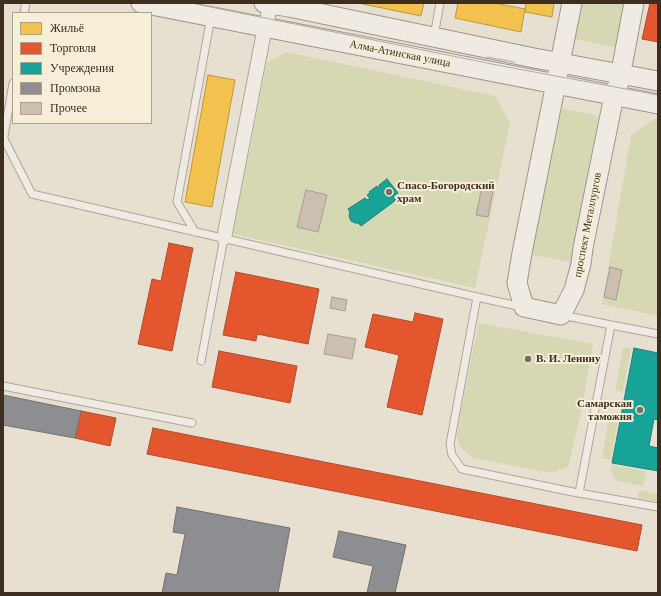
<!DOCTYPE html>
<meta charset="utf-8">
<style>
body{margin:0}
#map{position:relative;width:661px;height:596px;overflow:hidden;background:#e7e0d1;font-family:Georgia,serif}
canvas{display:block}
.frame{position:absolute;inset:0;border:4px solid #3d2e20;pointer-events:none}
.legend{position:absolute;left:12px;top:12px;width:140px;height:112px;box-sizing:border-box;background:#f7eed8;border:1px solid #ada18e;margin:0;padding:5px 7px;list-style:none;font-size:12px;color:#3d2e20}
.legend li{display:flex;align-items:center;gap:8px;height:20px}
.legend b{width:20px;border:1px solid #ada18e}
</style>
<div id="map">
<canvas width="661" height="596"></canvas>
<div class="frame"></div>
<ul class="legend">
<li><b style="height:11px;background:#f2c14e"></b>Жильё</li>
<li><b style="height:11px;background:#e4572e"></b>Торговля</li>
<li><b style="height:11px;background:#17a398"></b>Учреждения</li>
<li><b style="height:11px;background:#8d8d92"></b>Промзона</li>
<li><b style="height:11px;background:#cbbfb2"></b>Прочее</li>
</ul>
</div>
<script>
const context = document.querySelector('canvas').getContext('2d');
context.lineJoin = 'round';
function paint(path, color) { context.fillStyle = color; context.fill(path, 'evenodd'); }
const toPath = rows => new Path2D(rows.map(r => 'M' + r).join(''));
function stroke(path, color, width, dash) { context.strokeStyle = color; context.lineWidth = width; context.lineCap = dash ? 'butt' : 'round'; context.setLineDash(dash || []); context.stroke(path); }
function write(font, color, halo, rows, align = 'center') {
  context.font = font + ' Georgia,serif'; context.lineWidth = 4; context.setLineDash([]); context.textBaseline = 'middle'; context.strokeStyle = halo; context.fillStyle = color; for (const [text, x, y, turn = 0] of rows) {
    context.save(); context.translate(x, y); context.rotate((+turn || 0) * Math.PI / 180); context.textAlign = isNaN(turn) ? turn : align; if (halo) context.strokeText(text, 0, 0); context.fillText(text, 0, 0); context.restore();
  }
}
const green = toPath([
 [577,3,627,3,618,48,570,38],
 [287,52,495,96,510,123,475,288,233,234,267,63],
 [562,108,599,116,571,262,532,255],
 [658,117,658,316,602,304,631,135],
 [479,323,593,344,581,412,568,467,552,473,473,458,461,448,456,435,465,389,461,385,466,384],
 [623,347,631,348,623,392,615,391],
 [610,412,619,414,611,460,602,458],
 [612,465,646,471,643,486,617,481,611,472],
 [639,490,658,494,658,502,638,498]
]);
const homes = toPath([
 [358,3,424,3,421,16,358,3],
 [458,3,494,3,525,9,521,32,455,18,458,3],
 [526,3,554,3,552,17,525,12,526,3],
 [208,75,235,80,212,207,185,202,208,75]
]);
const shops = toPath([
 [650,3,658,3,658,42,642,39,650,3],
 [169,243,193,248,172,351,138,344,152,279,161,281,169,243],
 [236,272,319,289,308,344,257,334,256,341,223,335,236,272],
 [415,313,443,319,422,415,387,407,399,355,365,347,373,314,413,322,415,313],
 [219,351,297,366,290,403,212,387,219,351],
 [81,411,116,418,110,446,75,438,81,411],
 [153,428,642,525,637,551,147,454,153,428]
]);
const public = toPath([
 [387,179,398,193,393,197,396,200,361,226,358,223,355,223,351,221,349,216,350,212,348,209,365,198,367,200,370,199,367,195,370,193,369,192,377,186,378,188,380,187,379,185,387,179],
 [634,348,658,353,658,420,654,419,649,446,658,448,658,471,612,463,634,348]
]);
const industry = toPath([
 [3,395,81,411,75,438,3,425,3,395],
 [177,507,290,528,278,593,162,593,166,573,177,575,185,534,173,532,177,507],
 [339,531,406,545,395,593,367,593,373,566,333,557,339,531]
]);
const building = toPath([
 [482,187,493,190,488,217,476,215,482,187],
 [306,190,327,195,318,232,297,227,306,190],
 [610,267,622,270,616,300,604,297,610,267],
 [332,297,347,300,345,311,330,308,332,297],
 [328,334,356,339,352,359,324,354,328,334]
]);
const lane = toPath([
 [24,13,26,3],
 [434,36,440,3],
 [4,139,32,194,477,297],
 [3,142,13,83],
 [195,232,177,202,211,17],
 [522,307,477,297,450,444,452,455,462,469,573,492,658,507],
 [562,315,611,325,579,493],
 [611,325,658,334],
 [201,361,224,238],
 [3,386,192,423]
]);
const street = toPath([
 [224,238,263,37,271,3]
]);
const secondary = toPath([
 [141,3,658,104],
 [264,3,289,7,534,58,658,81],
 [572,3,522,253,517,283,524,307,561,315,574,290,581,264,583,248,614,96,619,82,634,3]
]);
const tram = toPath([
 [191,3,502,66,658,95],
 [487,57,515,62]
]);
const markers = [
 [389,192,4,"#786c5e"],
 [528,359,4,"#786c5e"],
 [640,410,4,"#786c5e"]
];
const streetNames = [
 ["Алма-Атинская улица",400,54,11],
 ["проспект Металлургов",588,225,-79]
];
const poiNames = [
 ["Спасо-Богородский",397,186],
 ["храм",397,199],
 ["В. И. Ленину",536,359],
 ["Самарская",632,404,"right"],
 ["таможня",632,417,"right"]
];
paint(green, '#d6d7b3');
paint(homes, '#f2c14e');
stroke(homes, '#bc9540', 1);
paint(shops, '#e4572e');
stroke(shops, '#b24b2a', 1);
paint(public, '#17a398');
stroke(public, '#228074', 1);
paint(industry, '#8d8d92');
stroke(industry, '#757070', 1);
paint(building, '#cbbfb2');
stroke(building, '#a89c90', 1);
stroke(lane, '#ada599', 9);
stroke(street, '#ada599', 16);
stroke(secondary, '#9c958a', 21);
stroke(lane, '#efebe3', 7);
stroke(street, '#efebe3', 14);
stroke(secondary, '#efebe3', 19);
stroke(tram, '#afaaa2', 1);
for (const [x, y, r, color] of markers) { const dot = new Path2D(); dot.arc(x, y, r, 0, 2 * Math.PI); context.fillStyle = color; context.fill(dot); stroke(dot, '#f7eed8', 1.5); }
write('11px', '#3d2e20', '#f7eed8', streetNames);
write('bold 11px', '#3d2e20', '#f7eed8', poiNames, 'left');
</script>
